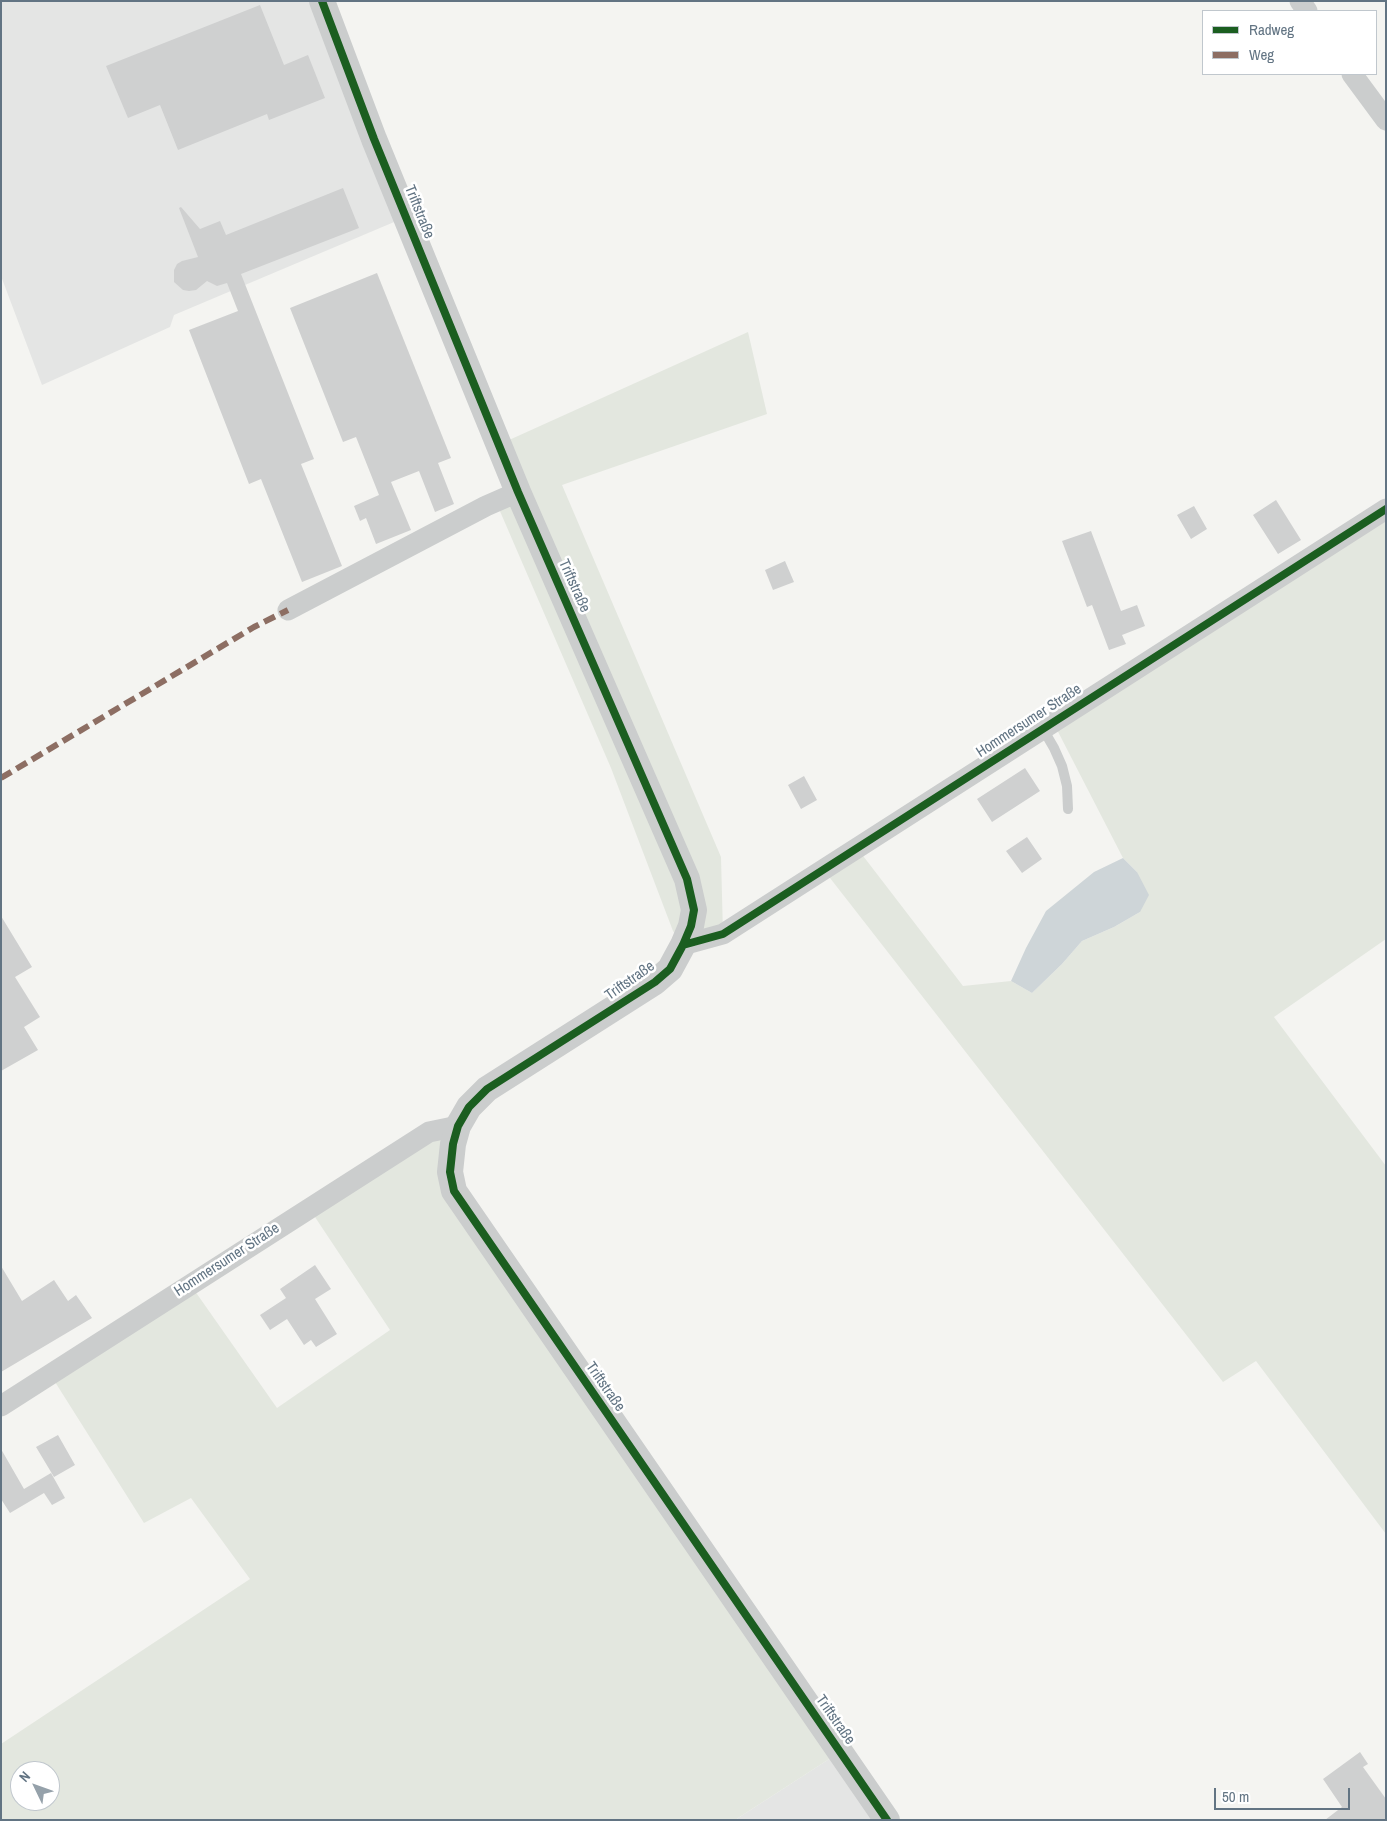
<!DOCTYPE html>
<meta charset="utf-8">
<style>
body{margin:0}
#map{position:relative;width:1387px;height:1821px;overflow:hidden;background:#f4f4f1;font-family:"Archivo Narrow",sans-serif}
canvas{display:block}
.frame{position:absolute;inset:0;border:2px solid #627483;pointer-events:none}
.legend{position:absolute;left:1202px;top:10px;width:175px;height:65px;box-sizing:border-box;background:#fff;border:1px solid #c0c7cd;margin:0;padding:6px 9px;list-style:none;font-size:15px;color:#627483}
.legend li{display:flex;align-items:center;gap:10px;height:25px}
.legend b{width:25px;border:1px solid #c0c7cd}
.north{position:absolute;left:10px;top:1761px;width:50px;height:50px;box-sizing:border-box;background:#fff;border:1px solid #c0c7cd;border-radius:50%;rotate:312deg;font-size:14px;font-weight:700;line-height:20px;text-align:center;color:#627483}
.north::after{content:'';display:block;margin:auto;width:18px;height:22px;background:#95a1aa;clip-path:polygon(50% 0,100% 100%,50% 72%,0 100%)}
.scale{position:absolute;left:1214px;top:1788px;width:136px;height:22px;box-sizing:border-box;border:2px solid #627483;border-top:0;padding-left:6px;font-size:15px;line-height:18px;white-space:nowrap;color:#627483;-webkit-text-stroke:4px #fff;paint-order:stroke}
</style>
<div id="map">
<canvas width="1387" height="1821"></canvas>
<div class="frame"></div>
<ul class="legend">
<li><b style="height:6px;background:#1b5e20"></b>Radweg</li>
<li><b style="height:6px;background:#8d6e63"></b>Weg</li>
</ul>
<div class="north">N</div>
<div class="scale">50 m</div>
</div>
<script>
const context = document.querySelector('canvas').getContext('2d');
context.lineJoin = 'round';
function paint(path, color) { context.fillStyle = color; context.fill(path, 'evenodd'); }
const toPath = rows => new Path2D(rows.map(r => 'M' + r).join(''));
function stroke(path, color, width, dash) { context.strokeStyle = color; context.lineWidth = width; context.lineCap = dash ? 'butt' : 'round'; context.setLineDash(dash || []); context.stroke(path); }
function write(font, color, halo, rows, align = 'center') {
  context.font = font + ' "Archivo Narrow",sans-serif'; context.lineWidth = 5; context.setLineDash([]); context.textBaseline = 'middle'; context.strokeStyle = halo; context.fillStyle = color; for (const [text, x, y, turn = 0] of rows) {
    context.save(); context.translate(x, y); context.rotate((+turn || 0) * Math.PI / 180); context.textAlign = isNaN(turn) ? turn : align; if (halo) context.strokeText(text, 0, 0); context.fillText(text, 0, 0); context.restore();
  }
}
const built = toPath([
 [1,1,322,1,406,217,174,315,170,327,42,385,1,276],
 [840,1752,887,1820,735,1820]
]);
const green = toPath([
 [748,332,767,414,562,485,721,857,723,934,683,945,673,931,611,768,496,502,517,492,498,445],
 [1386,509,1386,939,1274,1017,1386,1166,1386,1534,1256,1361,1223,1382,823,869,857,848,963,986,1011,981,1032,993,1062,964,1082,941,1114,927,1140,912,1137,872,1123,858,1053,722],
 [458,1126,450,1172,840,1752,735,1820,1,1820,1,1744,250,1579,191,1498,144,1523,50,1374,190,1284,277,1408,390,1330,309,1208],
 [20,1771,50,1771,50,1801,20,1801]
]);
const water = toPath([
 [1123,858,1137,872,1149,895,1140,912,1114,927,1082,941,1062,964,1032,993,1011,981,1026,948,1046,911,1094,872]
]);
const building = toPath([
 [260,5,284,65,308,55,325,98,269,120,267,114,178,150,160,105,128,118,106,66],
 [343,188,359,228,241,274,314,459,301,464,342,566,302,582,261,479,249,484,189,330,238,311,227,283,217,286,207,281,196,290,189,291,183,290,174,282,174,270,177,264,182,261,198,257,179,208,181,207,200,229,220,221,226,235],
 [377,273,451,458,438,463,454,504,435,512,419,471,391,482,411,530,376,544,366,518,360,521,354,506,379,495,356,437,343,442,290,308],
 [1276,500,1301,540,1278,554,1253,515],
 [1194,506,1207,529,1191,539,1177,515],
 [1091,531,1121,611,1137,605,1145,626,1122,635,1126,644,1109,650,1092,605,1087,607,1062,541],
 [785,561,794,582,773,590,765,570],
 [1025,768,1040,791,992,822,977,799],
 [804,776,817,800,801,809,788,785],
 [1027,837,1042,859,1022,873,1006,851],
 [1,916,32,967,15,977,40,1017,24,1027,38,1050,1,1071],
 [315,1265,331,1289,315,1299,337,1334,316,1347,311,1340,304,1345,287,1319,270,1330,260,1315,286,1298,280,1289],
 [1,1266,22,1301,54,1280,68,1301,76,1295,92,1318,1,1372],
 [58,1435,75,1465,54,1477,36,1447],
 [1,1449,24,1489,51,1473,65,1498,52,1505,44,1493,10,1513,1,1499],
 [1360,1752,1368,1764,1363,1767,1386,1799,1386,1820,1325,1820,1342,1807,1323,1779]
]);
const service = toPath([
 [1043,729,1054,748,1062,766,1067,786,1068,809]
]);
const minor = toPath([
 [1300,1,1307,11],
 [1352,74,1386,120],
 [288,610,486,506,518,492],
 [683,945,723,934,1386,509],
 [1,1406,429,1132,458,1126]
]);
const tertiary = toPath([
 [322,1,374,139,518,492,687,879,694,910,691,926,683,945,670,969,655,982,487,1089,469,1107,458,1126,453,1144,450,1172,454,1191,887,1820]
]);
const quiet = toPath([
 [1,778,254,627,288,610]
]);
const cycleway = toPath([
 [322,1,374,139,518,492,687,879,694,910,691,926,683,945,670,969,655,982,487,1089,469,1107,458,1126,453,1144,450,1172,454,1191,887,1820],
 [683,945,723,934,1386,509]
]);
const streetNames = [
 ["Triftstraße",419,212,68],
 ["Triftstraße",574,586,66],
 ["Hommersumer Straße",1029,721,-33],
 ["Triftstraße",630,981,-35],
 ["Hommersumer Straße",227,1260,-33],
 ["Triftstraße",605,1387,55],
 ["Triftstraße",835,1720,55]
];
paint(built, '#e4e5e4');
paint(green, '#e3e7df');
paint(water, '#ced5d8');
paint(building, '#cfd0d0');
stroke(service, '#cbcdcd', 10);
stroke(minor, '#cbcdcd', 21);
stroke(tertiary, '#cbcdcd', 26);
stroke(quiet, '#8d6e63', 6, [12, 6]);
stroke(cycleway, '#1b5e20', 8);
write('15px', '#627483', '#fff', streetNames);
</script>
